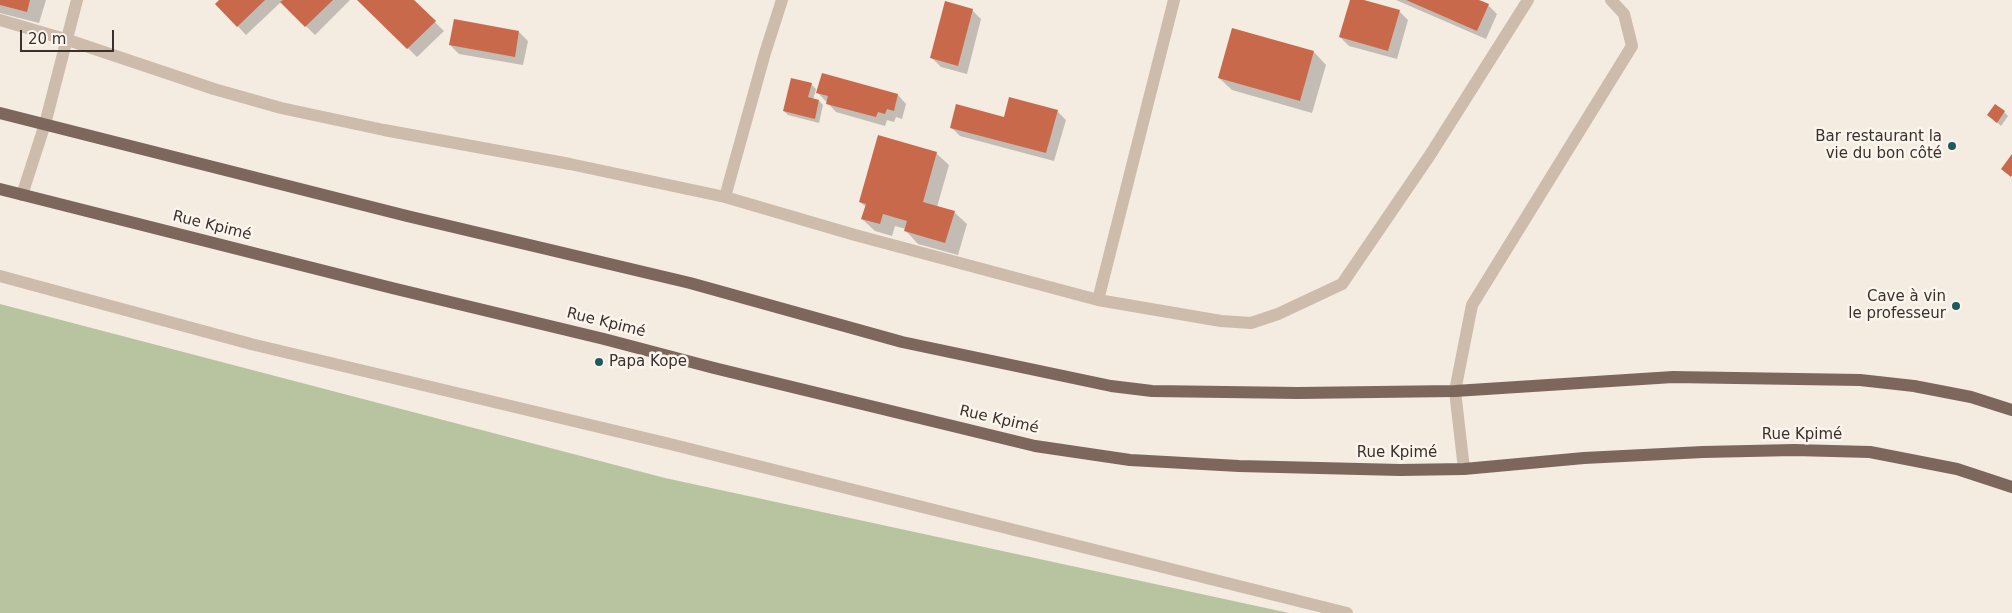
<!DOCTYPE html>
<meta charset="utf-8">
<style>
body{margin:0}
#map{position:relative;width:2012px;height:613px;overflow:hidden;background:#f4ebe1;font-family:"DejaVu Sans",sans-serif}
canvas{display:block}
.scale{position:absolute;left:20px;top:30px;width:94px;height:22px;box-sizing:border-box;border:2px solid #3b302b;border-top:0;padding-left:6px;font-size:15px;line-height:18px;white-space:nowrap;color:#3b302b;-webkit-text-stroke:4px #fbf5ee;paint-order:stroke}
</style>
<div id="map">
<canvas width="2012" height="613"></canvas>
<div class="scale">20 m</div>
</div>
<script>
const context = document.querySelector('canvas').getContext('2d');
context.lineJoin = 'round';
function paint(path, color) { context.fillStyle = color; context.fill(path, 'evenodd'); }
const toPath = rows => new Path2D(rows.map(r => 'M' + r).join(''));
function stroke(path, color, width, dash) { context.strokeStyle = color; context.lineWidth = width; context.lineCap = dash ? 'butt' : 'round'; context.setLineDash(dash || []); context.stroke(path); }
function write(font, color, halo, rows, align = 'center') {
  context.font = font + ' "DejaVu Sans",sans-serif'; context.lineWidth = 5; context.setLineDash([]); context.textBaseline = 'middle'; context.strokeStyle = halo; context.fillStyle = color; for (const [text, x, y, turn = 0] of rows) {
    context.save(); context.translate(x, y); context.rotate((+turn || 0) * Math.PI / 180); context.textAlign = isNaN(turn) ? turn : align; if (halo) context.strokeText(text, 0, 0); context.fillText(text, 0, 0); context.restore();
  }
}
const green = toPath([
 [0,304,665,478,1289,613,0,613]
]);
const shadow = toPath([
 [0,0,46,0,39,23,0,13],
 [221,0,350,0,315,35,281,2,246,35,217,4],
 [359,0,412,0,444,31,417,57],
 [1351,0,1360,0,1399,11,1408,20,1397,59,1349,46,1340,37],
 [1396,0,1476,0,1488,5,1497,14,1486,39],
 [972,10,981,19,967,74,941,67,932,58],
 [1233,29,1314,52,1326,65,1312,113,1232,90,1219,78],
 [519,32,528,41,523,65,459,54,450,45],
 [811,84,816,89,813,100,819,101,823,105,819,123,788,115,784,111],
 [818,93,898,95,906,104,902,119,896,117,894,122,887,120,885,126,836,112],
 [1057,111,1066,120,1054,161,960,136,951,127],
 [2004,112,2008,116,2001,126,1993,119],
 [936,153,949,165,937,207,954,212,967,224,958,255,918,244,906,231,906,229,895,226,892,236,875,231,862,219,866,207,860,202]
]);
const building = toPath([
 [0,0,30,0,27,12,0,5],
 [219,0,265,0,237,27,215,4],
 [283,0,333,0,305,27,280,2],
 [357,0,414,0,436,21,407,49],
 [1350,0,1364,0,1400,10,1388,51,1339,37],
 [1406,0,1479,0,1489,4,1477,31],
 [945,1,973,9,958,66,930,58],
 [454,19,519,31,515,57,449,45],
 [1232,28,1314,51,1300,101,1218,78],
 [822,73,898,94,894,111,887,109,885,114,878,112,876,117,826,104,828,96,816,93],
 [791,78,812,83,808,97,819,100,815,119,783,111],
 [1009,97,1058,110,1046,153,950,128,956,104,1004,117],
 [1995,104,2005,111,1997,123,1987,115],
 [878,135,937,152,923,202,955,211,945,243,904,231,907,221,883,214,880,224,861,219,866,204,859,202],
 [2012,154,2012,175,2011,177,2001,169]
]);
const minor = toPath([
 [0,20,68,40,214,89,281,108,384,130,570,164,725,197,855,235,1098,300,1221,321,1251,323,1278,314,1342,284,1430,155,1528,0],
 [22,195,45,124,77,0],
 [725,197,765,53,782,0],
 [0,276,251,344,670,444,1347,613],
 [1098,300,1174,0],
 [1464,469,1455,391,1472,305,1632,46,1624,14,1611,0]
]);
const major = toPath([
 [0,113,407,216,690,283,902,342,1111,386,1152,391,1298,393,1455,391,1673,377,1860,380,1914,386,1971,397,2012,410],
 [0,189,392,288,604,339,714,368,1035,446,1130,460,1239,466,1400,470,1464,469,1584,458,1703,452,1794,450,1870,452,1957,469,2012,487]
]);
const markers = [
 [1952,146,5,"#1f5a5e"],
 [1956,306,5,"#1f5a5e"],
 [599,362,5,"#1f5a5e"]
];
const poiNames = [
 ["Bar restaurant la",1942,137],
 ["vie du bon côté",1942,154],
 ["Cave à vin",1946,297],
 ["le professeur",1946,314],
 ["Papa Kope",609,362,"left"]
];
const streetNames = [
 ["Rue Kpimé",212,226,14],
 ["Rue Kpimé",606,323,14],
 ["Rue Kpimé",999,420,13],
 ["Rue Kpimé",1802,435],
 ["Rue Kpimé",1397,453]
];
paint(green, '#b8c4a0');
paint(shadow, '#0003');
paint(building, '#c8694b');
stroke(minor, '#cdbbac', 12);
stroke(major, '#7d675c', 12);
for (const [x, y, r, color] of markers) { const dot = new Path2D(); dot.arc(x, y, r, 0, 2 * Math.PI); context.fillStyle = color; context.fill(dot); stroke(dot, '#fbf5ee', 2); }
write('15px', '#3b302b', '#fbf5ee', poiNames, 'right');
write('15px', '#3b302b', '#fbf5ee', streetNames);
</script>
